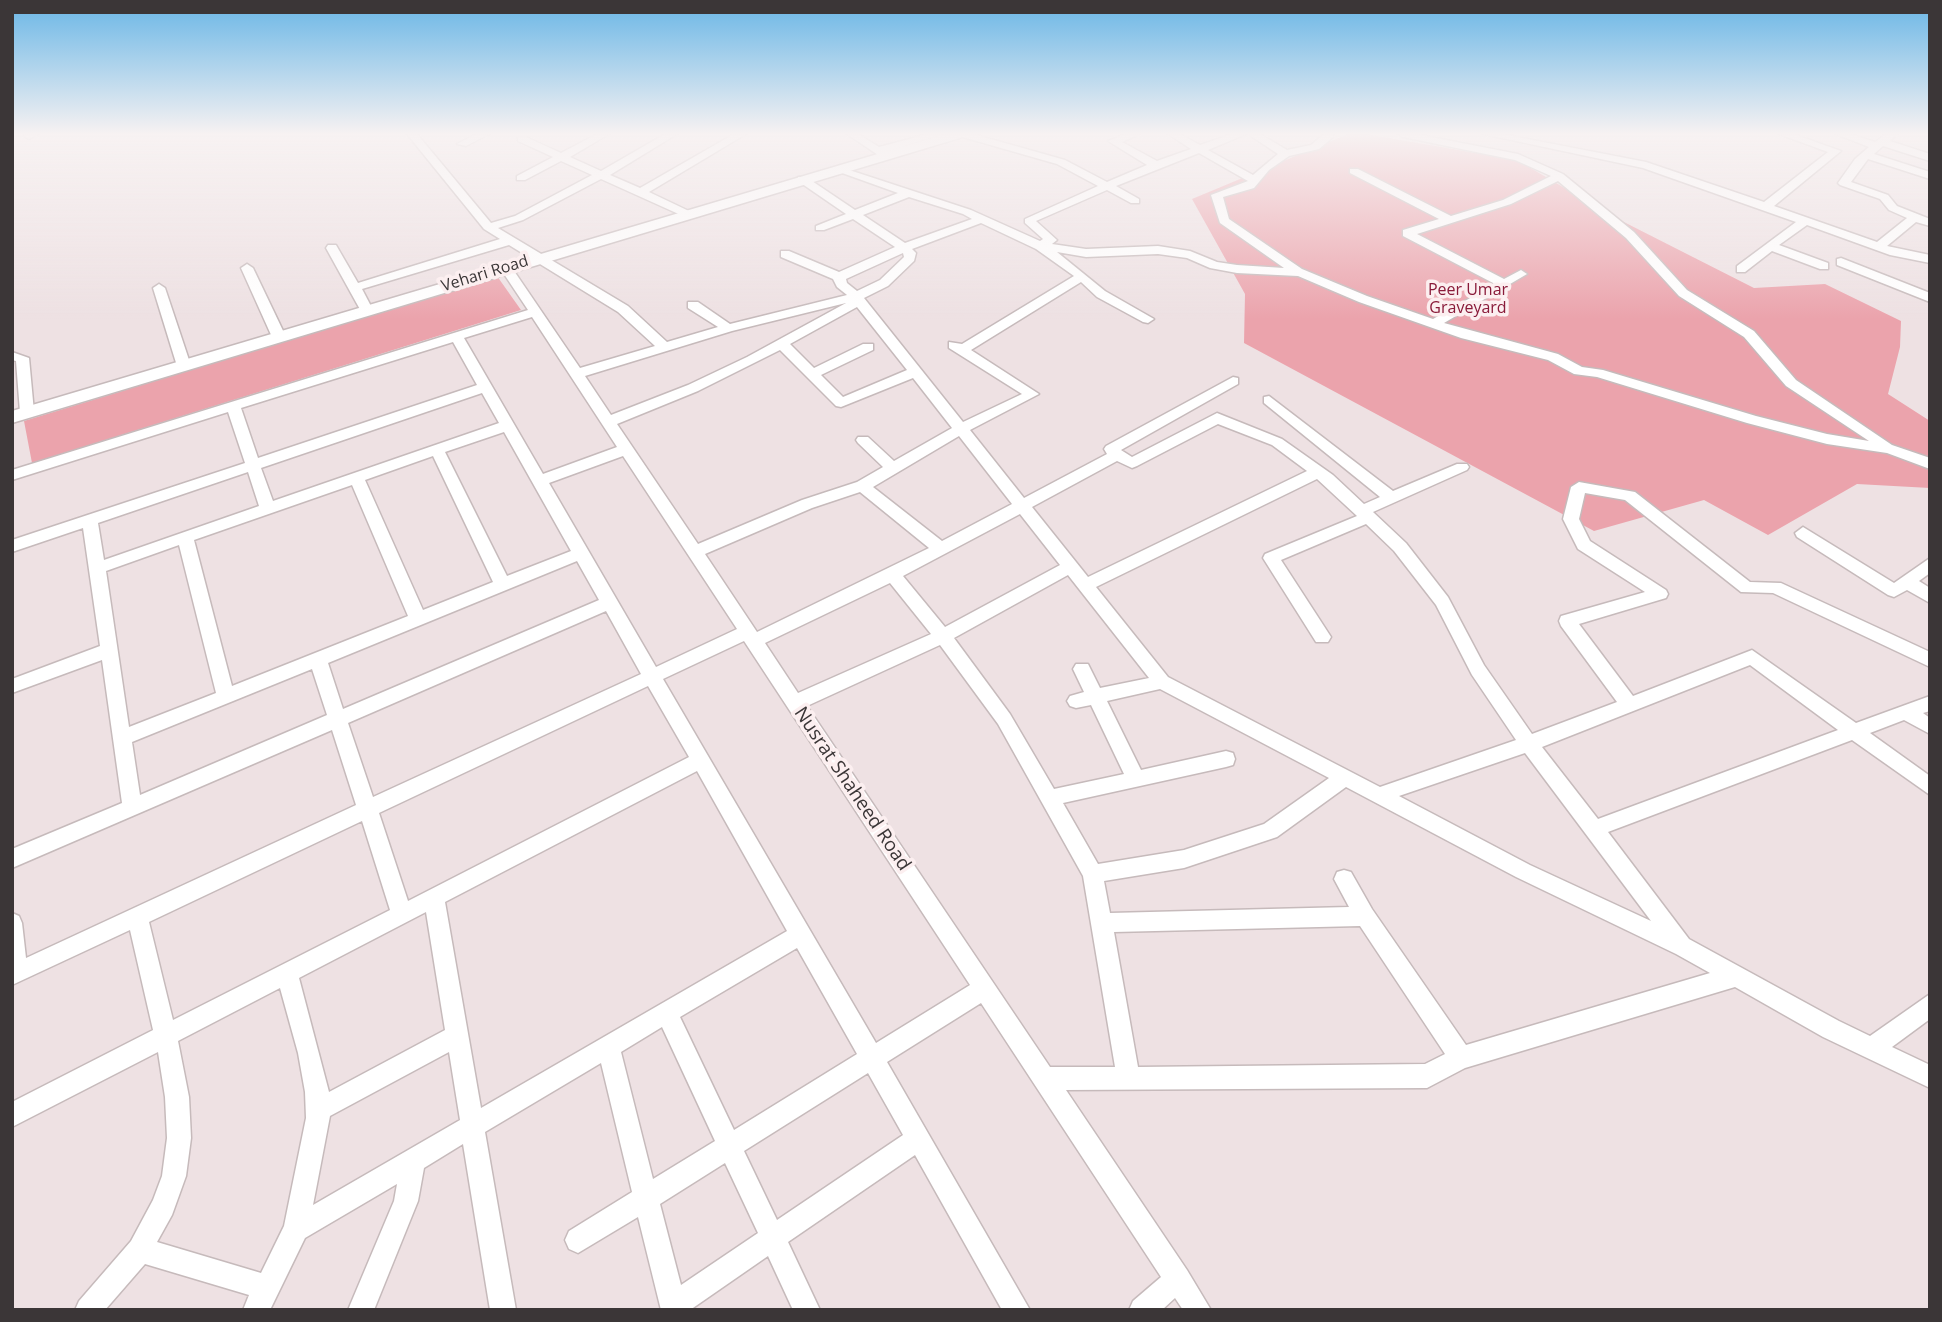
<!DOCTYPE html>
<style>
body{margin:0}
#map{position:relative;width:1942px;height:1322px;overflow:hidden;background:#eee1e3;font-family:"Open Sans",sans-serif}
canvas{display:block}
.frame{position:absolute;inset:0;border:14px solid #3b3637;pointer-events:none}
</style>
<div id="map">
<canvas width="1942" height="1322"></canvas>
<div class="frame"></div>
</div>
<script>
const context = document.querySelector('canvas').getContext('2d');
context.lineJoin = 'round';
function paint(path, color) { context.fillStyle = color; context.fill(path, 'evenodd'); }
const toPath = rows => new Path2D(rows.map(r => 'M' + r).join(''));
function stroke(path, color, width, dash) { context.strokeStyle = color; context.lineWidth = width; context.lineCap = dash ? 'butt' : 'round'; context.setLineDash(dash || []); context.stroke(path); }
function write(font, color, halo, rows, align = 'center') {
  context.font = font + ' "Open Sans",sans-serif'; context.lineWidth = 7; context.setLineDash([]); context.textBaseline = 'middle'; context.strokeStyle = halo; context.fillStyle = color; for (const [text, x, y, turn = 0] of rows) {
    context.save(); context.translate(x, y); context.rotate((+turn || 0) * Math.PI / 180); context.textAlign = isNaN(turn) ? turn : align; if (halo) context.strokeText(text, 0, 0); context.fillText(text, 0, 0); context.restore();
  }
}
const green = toPath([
 [1348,134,1366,134,1517,160,1614,217,1754,288,1825,284,1901,321,1900,347,1888,394,1930,421,1930,488,1857,484,1768,535,1704,500,1594,531,1244,343,1245,294,1192,199],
 [497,276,521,310,32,463,24,421]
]);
const minor = toPath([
 [26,134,38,134,29,139,24,136,26,134],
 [407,134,417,134,491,223,515,216,592,175,561,161,525,180,517,180,517,176,553,157,518,141,518,137,526,137,561,153,597,134,609,134,570,157,601,171,665,134,677,134,610,175,640,188,734,134,746,134,649,192,691,212,691,216,683,216,601,179,523,220,498,228,628,306,667,342,718,327,688,308,688,302,698,302,730,324,847,295,837,287,833,279,781,257,781,251,789,251,839,272,895,247,853,219,824,230,816,230,816,226,846,214,798,181,798,177,806,177,855,210,898,193,831,169,840,167,971,210,1040,241,1043,239,1025,223,1025,219,1098,186,1057,164,959,136,958,134,973,134,1065,160,1107,182,1147,165,1108,141,1126,134,1140,134,1122,142,1157,161,1191,149,1168,134,1180,134,1200,145,1232,134,1246,134,1208,150,1253,175,1278,154,1248,134,1260,134,1287,150,1311,145,1324,134,1333,134,1333,137,1319,149,1289,156,1269,170,1254,188,1223,197,1229,219,1302,269,1367,296,1433,319,1495,284,1403,236,1403,230,1439,219,1350,173,1350,169,1358,169,1451,216,1503,200,1551,176,1515,160,1403,137,1398,134,1416,134,1518,154,1563,174,1634,232,1687,290,1754,331,1796,380,1892,445,1930,458,1930,469,1887,453,1827,444,1747,423,1597,377,1574,374,1548,360,1461,338,1359,302,1298,276,1237,273,1210,268,1187,258,1158,254,1086,257,1057,252,1105,291,1154,319,1148,323,1143,322,1097,297,1081,282,971,350,1039,394,970,430,1024,498,1107,454,1104,449,1106,446,1233,377,1238,378,1238,384,1121,450,1132,457,1217,413,1282,439,1333,475,1364,504,1380,497,1264,403,1264,397,1269,396,1393,491,1457,464,1467,464,1469,467,1467,470,1373,512,1406,543,1448,597,1484,665,1532,734,1617,702,1561,626,1559,621,1561,616,1645,592,1578,549,1563,519,1571,487,1579,482,1635,492,1750,582,1781,583,1930,652,1930,667,1773,593,1741,592,1625,500,1585,493,1579,519,1590,541,1666,590,1668,594,1666,598,1579,624,1633,696,1752,650,1856,723,1930,696,1930,711,1923,713,1930,718,1930,734,1904,720,1870,733,1930,776,1930,795,1852,740,1608,832,1689,939,1839,1021,1870,1036,1930,994,1930,1019,1892,1047,1930,1065,1930,1088,1823,1037,1735,987,1465,1068,1427,1088,1066,1090,1187,1270,1211,1310,1183,1310,1175,1298,1162,1310,1129,1310,1133,1301,1161,1277,981,1003,887,1062,1030,1310,1002,1310,915,1155,788,1242,820,1310,793,1310,768,1256,690,1310,661,1310,638,1217,578,1253,569,1249,565,1240,569,1231,632,1192,601,1063,485,1132,516,1310,490,1310,463,1144,424,1168,418,1201,374,1310,348,1310,394,1201,397,1184,305,1238,270,1310,243,1310,249,1295,145,1264,105,1310,75,1310,79,1301,131,1241,153,1200,162,1176,167,1138,165,1097,158,1052,12,1127,12,1102,153,1030,130,930,12,985,12,913,19,916,22,923,26,958,356,805,332,730,12,868,12,849,122,803,102,660,12,693,12,679,100,646,83,528,12,552,12,540,245,463,228,412,12,480,12,470,528,310,500,268,506,264,510,265,580,368,655,346,618,312,509,245,362,289,373,310,372,313,362,313,326,248,328,245,336,245,358,283,500,239,484,229,407,134],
 [1199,153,1248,181,1211,195,1220,223,1284,268,1237,265,1217,262,1190,251,1158,246,1086,249,1052,244,1057,240,1036,221,1107,190,1131,203,1139,203,1139,199,1116,186,1199,153],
 [1558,181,1626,238,1679,296,1744,337,1786,386,1869,441,1827,434,1756,416,1603,370,1582,367,1558,354,1444,323,1527,274,1521,270,1504,279,1417,234,1511,204,1558,181],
 [909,197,963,214,972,219,905,243,863,215,909,197],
 [981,223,1036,249,1074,276,962,344,949,342,949,348,1022,394,963,422,864,298,888,286,914,261,916,253,912,249,981,223],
 [903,253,904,257,880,280,857,291,847,283,846,279,903,253],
 [846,303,747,357,688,385,611,415,585,376,732,331,846,303],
 [857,307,907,370,843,397,821,375,873,350,873,344,863,344,814,368,790,344,857,307],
 [532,317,617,447,543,474,464,338,532,317],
 [453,342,477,385,258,458,241,408,453,342],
 [780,350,836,406,841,407,913,378,952,428,894,461,868,437,858,437,856,440,858,443,883,467,857,482,802,500,698,544,617,424,698,391,780,350],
 [482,393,499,423,273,501,261,468,482,393],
 [1218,424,1272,445,1307,471,1088,577,1032,507,1117,461,1132,468,1137,466,1218,424],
 [504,432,571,551,507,576,445,452,504,432],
 [959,436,1012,504,942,541,873,487,959,436],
 [433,456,493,582,423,610,365,480,433,456],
 [623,456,737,629,656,667,549,483,623,456],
 [248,472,259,506,104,560,98,523,248,472],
 [1317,479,1357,516,1265,554,1263,558,1316,642,1328,642,1331,637,1281,560,1366,524,1394,551,1436,605,1472,675,1516,740,1380,787,1168,677,1096,587,1317,479],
 [352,485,408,616,232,686,194,540,352,485],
 [860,492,929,548,757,632,705,554,812,508,860,492],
 [1020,514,1060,565,945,627,903,576,1020,514],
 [179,545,216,693,129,727,106,571,179,545],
 [577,561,599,600,343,709,328,663,577,561],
 [1068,575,1149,678,1100,688,1088,664,1076,664,1073,669,1084,692,1070,696,1067,701,1070,706,1076,708,1091,705,1124,774,1054,789,1010,714,954,638,1068,575],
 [890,583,931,634,798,693,765,643,890,583],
 [606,611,641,674,373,797,348,723,606,611],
 [744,641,970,985,876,1043,663,679,744,641],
 [940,645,998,724,1083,876,1115,1067,1050,1067,807,706,940,645],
 [1750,665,1838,730,1598,819,1542,747,1750,665],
 [312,669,327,715,140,795,132,742,312,669],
 [648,686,689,757,408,901,379,813,648,686],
 [1160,689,1329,778,1264,824,1184,850,1098,864,1063,803,1226,767,1233,765,1235,759,1233,753,1226,751,1141,770,1107,701,1160,689],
 [1525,753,1651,921,1530,865,1399,796,1525,753],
 [697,771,787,931,481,1108,445,902,697,771],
 [1346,787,1516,877,1676,954,1710,973,1466,1045,1372,909,1351,872,1344,870,1337,872,1334,879,1349,907,1110,913,1104,881,1184,868,1277,837,1346,787],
 [362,821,390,910,173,1020,149,922,362,821],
 [426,912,445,1030,329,1092,299,978,426,912],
 [1360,926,1445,1054,1425,1064,1138,1067,1114,932,1360,926],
 [797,948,857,1054,734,1130,680,1017,797,948],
 [280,988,298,1053,305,1092,306,1118,284,1226,261,1273,157,1242,172,1215,186,1176,191,1138,189,1097,178,1041,280,988],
 [662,1027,715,1141,653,1179,621,1052,662,1027],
 [449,1052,460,1120,313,1205,330,1116,449,1052],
 [868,1073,903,1135,777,1220,744,1151,868,1073],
 [725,1163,758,1233,681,1285,660,1204,725,1163],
 [476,134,489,134,466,146,457,144,476,134],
 [847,134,858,134,879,147,928,134,943,134,886,152,889,156,884,159,847,134],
 [1483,134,1502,134,1646,162,1764,202,1828,152,1779,134,1793,134,1841,151,1774,206,1877,242,1907,218,1889,210,1880,199,1840,185,1838,183,1855,159,1869,147,1836,134,1850,134,1875,142,1886,134,1897,134,1890,141,1930,154,1930,161,1883,146,1874,154,1930,172,1930,179,1868,159,1851,182,1888,195,1897,206,1930,219,1930,226,1916,222,1887,246,1930,255,1930,263,1890,255,1807,225,1779,245,1828,263,1828,269,1820,269,1772,251,1745,272,1737,272,1737,266,1796,222,1643,168,1483,134],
 [1841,258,1930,293,1930,302,1837,265,1837,259,1841,258],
 [247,264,253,268,286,337,284,340,279,341,272,337,241,268,247,264],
 [159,284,165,288,191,366,189,369,184,370,177,366,153,288,159,284],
 [12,352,29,358,34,412,32,415,22,415,20,412,16,361,12,360,12,352],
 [1803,527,1894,583,1930,558,1930,573,1919,581,1930,588,1930,603,1907,590,1894,597,1888,595,1797,537,1795,533,1803,527]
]);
const major = toPath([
 [945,134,965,134,963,137,12,423,12,411,945,134]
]);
const farStreetnames = [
 ["Vehari Road",485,274,-17]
];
const farParknames = [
 ["Peer Umar",1468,290],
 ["Graveyard",1468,308]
];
const streetNames = [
 ["Nusrat Shaheed Road",852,789,56]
];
paint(green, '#eba3ac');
stroke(minor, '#c6babb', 3);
stroke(major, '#c6babb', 3);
paint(minor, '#fff');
paint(major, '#fff');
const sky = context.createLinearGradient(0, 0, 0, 319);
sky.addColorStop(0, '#69b6e6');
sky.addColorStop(0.42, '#f7f2f2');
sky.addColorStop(1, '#f7f2f200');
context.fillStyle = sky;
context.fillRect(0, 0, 1942, 319);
write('16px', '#3b3637', '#fceff0', farStreetnames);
write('16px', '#891a39', '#fceff0', farParknames);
write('19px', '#3b3637', '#fceff0', streetNames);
</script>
